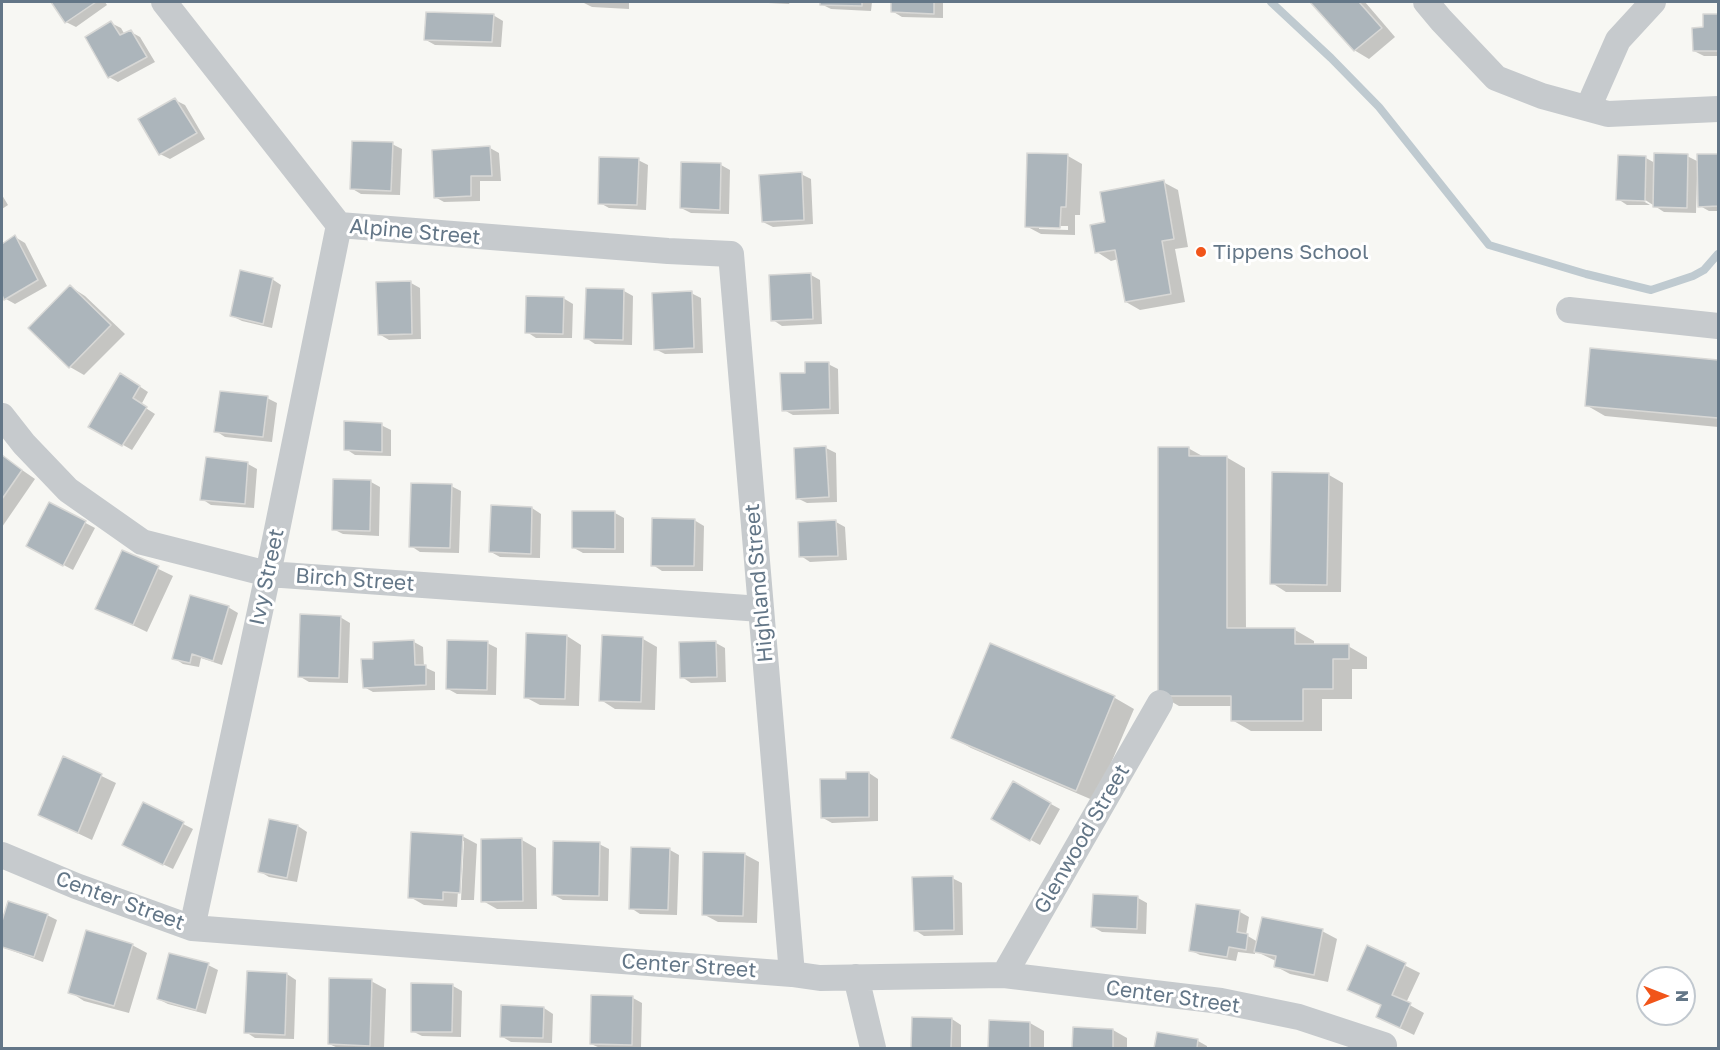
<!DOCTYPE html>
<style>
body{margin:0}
#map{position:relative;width:1720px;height:1050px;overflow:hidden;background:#f7f7f3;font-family:"Golos Text",sans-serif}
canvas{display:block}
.frame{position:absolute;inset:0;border:3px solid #637687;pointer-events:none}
.north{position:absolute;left:1636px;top:966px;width:60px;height:60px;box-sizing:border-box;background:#fff;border:2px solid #c1c8cf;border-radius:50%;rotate:90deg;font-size:16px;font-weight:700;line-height:24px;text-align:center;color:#637687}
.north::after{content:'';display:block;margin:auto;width:21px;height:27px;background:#f1551a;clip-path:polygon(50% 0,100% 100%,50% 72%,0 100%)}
</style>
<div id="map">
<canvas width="1720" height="1050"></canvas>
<div class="frame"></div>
<div class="north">N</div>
</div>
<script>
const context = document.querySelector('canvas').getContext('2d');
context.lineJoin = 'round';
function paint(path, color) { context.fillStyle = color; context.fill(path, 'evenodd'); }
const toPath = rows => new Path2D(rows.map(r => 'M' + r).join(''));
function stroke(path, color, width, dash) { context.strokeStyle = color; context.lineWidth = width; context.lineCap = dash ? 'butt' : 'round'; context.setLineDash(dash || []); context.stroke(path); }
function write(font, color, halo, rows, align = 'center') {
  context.font = font + ' "Golos Text",sans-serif'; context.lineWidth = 6; context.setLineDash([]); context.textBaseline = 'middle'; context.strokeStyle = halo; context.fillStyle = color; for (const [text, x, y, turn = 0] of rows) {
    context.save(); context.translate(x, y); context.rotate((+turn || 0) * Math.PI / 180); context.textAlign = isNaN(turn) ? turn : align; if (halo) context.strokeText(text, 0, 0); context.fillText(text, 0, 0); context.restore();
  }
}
const shadow = toPath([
 [53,2,105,2,107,5,76,27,66,22],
 [582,2,629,2,629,9,592,7],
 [747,2,790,2,789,4],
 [821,2,872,2,871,11,831,9,821,4],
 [893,2,943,2,943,18,902,17,892,11],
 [1312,2,1365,2,1395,37,1369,59,1354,50],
 [493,15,503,21,501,47,435,45,426,40],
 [1718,15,1718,56,1704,56,1694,51,1705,29,1704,16],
 [111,23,121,28,125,35,131,32,140,37,155,62,118,82,109,77],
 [175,100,185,105,205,139,170,159,160,154],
 [392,144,402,149,400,195,361,194,351,188],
 [490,148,499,153,501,181,480,181,480,201,444,202,435,197],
 [1068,156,1082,164,1080,215,1075,215,1075,235,1041,234,1026,226],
 [1039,226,1068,226,1068,230,1039,229],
 [1687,156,1699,162,1699,156,1718,156,1718,211,1709,211,1700,206,1699,178,1697,178,1696,213,1664,212,1639,196,1638,198,1650,205,1627,205,1618,199,1646,158,1655,163],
 [638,160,648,165,646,210,609,208,600,203],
 [721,165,730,170,729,214,691,213,681,208],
 [801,174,811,179,813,224,773,227,763,222],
 [1163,182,1178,190,1188,247,1175,249,1185,302,1140,310,1126,302,1118,259,1111,261,1097,252,1107,223],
 [2,195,8,205,2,209],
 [15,237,25,243,47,286,15,304,6,299,2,292,2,246],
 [811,275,820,280,822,324,782,326,773,320],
 [272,279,281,285,272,328,242,321,232,316],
 [411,283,420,288,421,339,389,340,379,334],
 [71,287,85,296,125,334,84,375,70,367],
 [624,291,633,296,632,345,595,344,586,338],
 [691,293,701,298,703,353,665,354,655,349],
 [563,298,573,304,572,338,536,338,527,332],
 [1591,349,1718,361,1718,427,1605,416,1586,405],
 [828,364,838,369,839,414,793,415,784,410,807,375],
 [130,380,148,392,141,405,155,414,132,450,90,426],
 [267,398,277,403,272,442,225,437,216,431],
 [381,425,391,430,391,456,355,455,346,449],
 [826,448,836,453,837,502,807,503,797,498,795,449],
 [1188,448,1204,457,1226,457,1245,468,1246,630,1295,630,1314,641,1314,646,1348,646,1367,657,1367,669,1352,669,1352,699,1322,699,1322,731,1251,731,1232,720,1232,706,1179,706,1160,695],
 [2,456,35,479,2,527],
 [248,464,257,469,254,508,211,505,202,499],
 [1273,474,1329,475,1343,483,1341,592,1286,592,1272,583],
 [371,482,380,487,379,536,343,534,333,529],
 [451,486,461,491,459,553,420,552,411,546],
 [50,504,95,528,73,570,28,546],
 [532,508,541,514,540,558,500,557,491,552],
 [615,513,624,518,624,553,583,553,574,548],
 [694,520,704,526,703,571,662,571,653,565],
 [836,522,845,527,847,560,810,562,801,556],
 [123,552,173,576,147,632,97,608],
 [228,607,238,613,222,665,201,658,199,667,183,664,174,658],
 [340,617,350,623,348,683,309,682,299,676],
 [567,636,581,645,579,706,540,705,525,697],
 [603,637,643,639,657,647,655,710,615,709,601,700],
 [414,642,423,647,424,667,435,672,435,690,373,692,364,687,374,661],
 [487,643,497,648,496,695,457,694,448,689],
 [716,643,725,648,726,682,691,683,682,677],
 [991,645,1115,698,1134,709,1095,801,971,748,952,737],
 [64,758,116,783,92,840,54,822],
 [848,773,869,773,878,779,878,821,832,823,823,818,848,781],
 [1013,783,1060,809,1040,845,993,819],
 [144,804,193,829,173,869,133,850],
 [270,821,298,826,307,832,297,882,269,877,259,871],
 [462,836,477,844,474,900,461,900,464,841,461,841,457,907,424,905,410,897],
 [522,840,536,848,537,909,497,909,483,901],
 [599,844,609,849,608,901,563,900,554,895],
 [632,849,670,850,679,855,677,915,640,914,631,908],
 [744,854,759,862,757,923,718,922,703,914],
 [952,878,962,883,963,935,924,936,915,930],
 [1138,898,1147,903,1146,934,1102,932,1093,927],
 [9,903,47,915,57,920,43,962,2,947,2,926],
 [1197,905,1240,912,1249,917,1246,935,1258,942,1322,931,1337,939,1328,982,1290,974,1275,966,1276,961,1255,951,1255,954,1238,952,1236,961,1200,955,1190,950],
 [132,945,147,953,129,1013,84,1001,70,992],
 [1368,947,1420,973,1406,1003,1424,1013,1414,1035,1377,1017,1382,1006,1364,997],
 [208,965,218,970,206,1014,168,1004,158,999],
 [248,973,287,974,296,980,294,1039,255,1038,246,1032],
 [371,981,386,989,384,1048,338,1048,329,1044],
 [453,986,462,991,461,1037,422,1036,412,1031],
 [592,997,633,998,642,1003,641,1048,600,1048,591,1044],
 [544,1008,553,1014,552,1043,511,1042,501,1036],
 [913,1018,952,1019,961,1025,961,1048,912,1048],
 [991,1022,1030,1023,1044,1031,1044,1048,990,1048],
 [1074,1029,1113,1030,1127,1038,1127,1048,1073,1048],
 [1158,1034,1198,1041,1207,1046,1207,1048,1156,1048]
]);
const stream = toPath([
 [1271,2,1331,58,1379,107,1489,245,1586,274,1651,290,1693,276,1704,270,1718,254]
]);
const building = toPath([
 [51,2,96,2,65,23,51,2],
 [820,2,862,2,862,6,820,5,820,2],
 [891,2,934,2,934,14,891,12,891,2],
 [1310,2,1359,2,1382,28,1354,51,1310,2],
 [426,12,494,14,492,42,424,40,426,12],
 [1703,14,1718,14,1718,51,1693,51,1692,28,1703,27,1703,14],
 [111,21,120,35,131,30,147,57,108,78,85,37,111,21],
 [175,98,197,133,159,155,138,119,175,98],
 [352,141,393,142,391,191,350,189,352,141],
 [490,146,492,176,471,176,471,196,434,198,432,150,490,146],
 [1027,153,1068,154,1066,207,1061,207,1060,228,1025,227,1027,153],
 [1654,153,1688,154,1687,208,1653,207,1654,153],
 [1697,154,1718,154,1718,206,1698,207,1697,154],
 [1618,155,1646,156,1645,201,1616,200,1618,155],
 [599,157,639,158,637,205,598,204,599,157],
 [681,162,721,163,720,210,680,208,681,162],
 [802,172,804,220,762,222,759,175,802,172],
 [1164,180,1174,239,1162,241,1171,294,1125,302,1115,250,1095,253,1090,225,1105,222,1100,192,1164,180],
 [15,235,38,280,4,300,2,295,2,244,15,235],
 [240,270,273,278,263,324,230,316,240,270],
 [811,273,813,319,771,321,769,275,811,273],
 [411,281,412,334,378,335,376,282,411,281],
 [70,285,111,325,69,368,28,328,70,285],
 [586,288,624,289,623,340,584,339,586,288],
 [692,291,694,348,654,350,652,293,692,291],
 [526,296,564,297,563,334,525,333,526,296],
 [1590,348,1718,360,1718,418,1585,406,1590,348],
 [805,362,829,362,830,409,782,411,780,373,805,373,805,362],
 [120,373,140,386,133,398,147,407,122,446,88,427,120,373],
 [220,391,268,396,263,437,214,432,220,391],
 [344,421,382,423,382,452,344,450,344,421],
 [826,446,829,497,796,499,794,448,826,446],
 [1158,447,1189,447,1189,456,1227,456,1227,628,1295,628,1295,644,1349,644,1349,659,1333,659,1333,689,1303,689,1303,721,1231,721,1231,696,1158,696,1158,447],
 [2,455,22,470,2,499,2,455],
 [206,457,248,462,245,504,200,500,206,457],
 [1272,472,1329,473,1327,585,1270,584,1272,472],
 [333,479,371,480,370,531,332,530,333,479],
 [411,483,452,484,450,548,409,547,411,483],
 [49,502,86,521,63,566,26,546,49,502],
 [491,505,532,507,531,554,489,552,491,505],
 [572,511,615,511,615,549,572,548,572,511],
 [652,518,695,519,694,566,651,566,652,518],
 [836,520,838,556,799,557,798,522,836,520],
 [122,550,159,566,133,625,95,609,122,550],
 [190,595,229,606,213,661,192,654,190,663,172,659,190,595],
 [300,614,341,616,339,678,298,677,300,614],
 [526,633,567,635,565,699,524,698,526,633],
 [602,635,643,637,641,702,599,701,602,635],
 [414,640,415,665,426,665,426,685,363,688,361,659,373,659,373,642,414,640],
 [447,640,488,641,487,690,446,689,447,640],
 [716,641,717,677,680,678,679,642,716,641],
 [990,643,1115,696,1076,791,951,738,990,643],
 [63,756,102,774,78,833,38,815,63,756],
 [846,772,869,772,869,817,821,818,820,779,846,779,846,772],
 [1013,781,1051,803,1030,841,991,819,1013,781],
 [143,802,184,822,163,865,122,845,143,802],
 [269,819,298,825,287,878,258,872,269,819],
 [411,832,463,835,460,893,443,892,443,900,408,898,411,832],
 [522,838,523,901,481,902,481,839,522,838],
 [553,841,600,842,599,896,552,895,553,841],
 [631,847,670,848,668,910,629,909,631,847],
 [703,852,745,853,743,916,702,915,703,852],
 [953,876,954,930,914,931,912,877,953,876],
 [1093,894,1138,896,1137,929,1091,927,1093,894],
 [8,901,48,914,34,957,2,947,2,921,8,901],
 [1196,904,1240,910,1237,932,1248,934,1246,950,1229,947,1227,957,1189,951,1196,904],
 [1262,917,1323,929,1314,975,1274,967,1276,956,1254,952,1262,917],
 [86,930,133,944,114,1006,68,993,86,930],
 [1367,945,1406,963,1392,995,1411,1003,1400,1028,1376,1017,1381,1005,1347,990,1367,945],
 [169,953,209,963,196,1010,157,999,169,953],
 [247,971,287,973,285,1035,244,1033,247,971],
 [329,978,372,979,370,1046,328,1044,329,978],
 [411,983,453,984,452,1032,411,1032,411,983],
 [591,995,633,996,632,1045,590,1044,591,995],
 [501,1005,544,1007,543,1038,500,1037,501,1005],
 [912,1017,952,1018,951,1048,911,1048,912,1017],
 [989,1020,1030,1022,1030,1048,988,1048,989,1020],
 [1073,1027,1113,1029,1113,1048,1072,1048,1073,1027],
 [1157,1032,1198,1039,1197,1048,1154,1048,1157,1032]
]);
const minor = toPath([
 [164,2,339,225,668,251,731,254,792,974],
 [1426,2,1441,20,1496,78,1542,96,1608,114,1718,109],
 [1588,108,1618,40,1653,2],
 [1569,310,1718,326],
 [2,416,24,444,68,490,142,542,268,574,761,609],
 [2,855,76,886,192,928,792,974,820,978,1004,975,1221,1001,1299,1017,1384,1045],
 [192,928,268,574,339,225],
 [1004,975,1160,703],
 [856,977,873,1048]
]);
const markers = [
 [1201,252,6,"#f1551a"]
];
const streetNames = [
 ["Alpine Street",415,232,5],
 ["Ivy Street",267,577,-78],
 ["Birch Street",355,580,4],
 ["Highland Street",759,583,-95],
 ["Glenwood Street",1082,839,-60],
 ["Center Street",120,901,20],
 ["Center Street",689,966,4],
 ["Center Street",1173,997,8]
];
const poiNames = [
 ["Tippens School",1213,252]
];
paint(shadow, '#0003');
stroke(stream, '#bfcad0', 8);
paint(building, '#acb5bb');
stroke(building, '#d8d8d6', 1.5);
stroke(minor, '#c6cacd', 26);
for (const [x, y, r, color] of markers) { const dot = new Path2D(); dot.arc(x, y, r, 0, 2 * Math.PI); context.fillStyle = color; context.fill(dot); stroke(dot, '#fff', 2); }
write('21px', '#637687', '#fff', streetNames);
write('21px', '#637687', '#fff', poiNames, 'left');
</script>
